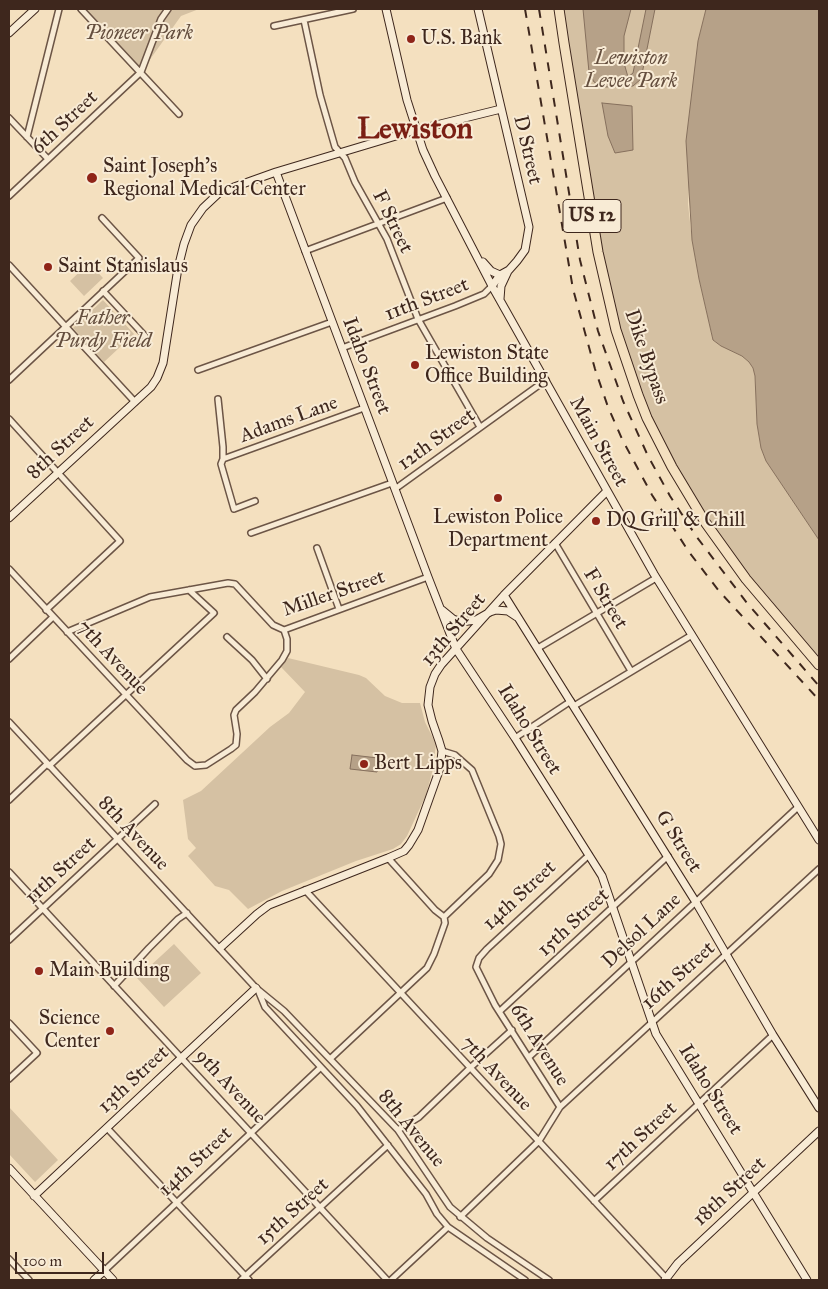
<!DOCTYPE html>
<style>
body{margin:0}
#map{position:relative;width:828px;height:1289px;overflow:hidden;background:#f4e0bf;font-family:"IM FELL Great Primer",serif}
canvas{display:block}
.frame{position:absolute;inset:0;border:10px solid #3e271d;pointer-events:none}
.scale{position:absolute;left:15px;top:1252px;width:89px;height:22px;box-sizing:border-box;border:2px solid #3e271d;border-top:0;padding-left:6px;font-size:15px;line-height:18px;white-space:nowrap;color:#3e271d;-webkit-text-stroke:4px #f8ebd5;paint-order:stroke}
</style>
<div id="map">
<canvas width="828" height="1289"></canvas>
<div class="frame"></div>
<div class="scale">100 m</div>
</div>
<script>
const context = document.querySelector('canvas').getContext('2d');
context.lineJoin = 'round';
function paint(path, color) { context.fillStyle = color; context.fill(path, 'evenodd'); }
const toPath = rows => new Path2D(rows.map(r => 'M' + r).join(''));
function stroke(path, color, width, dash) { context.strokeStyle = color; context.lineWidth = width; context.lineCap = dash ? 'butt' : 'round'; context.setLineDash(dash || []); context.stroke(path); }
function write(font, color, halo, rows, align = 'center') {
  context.font = font + ' "IM FELL Great Primer",serif'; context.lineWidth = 4; context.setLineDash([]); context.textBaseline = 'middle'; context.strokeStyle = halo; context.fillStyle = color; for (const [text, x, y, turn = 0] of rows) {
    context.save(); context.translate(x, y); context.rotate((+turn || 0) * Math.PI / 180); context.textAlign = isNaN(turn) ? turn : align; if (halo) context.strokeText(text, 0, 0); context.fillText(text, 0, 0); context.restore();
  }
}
const green = toPath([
 [81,9,199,9,181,16,141,72],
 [559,9,706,9,698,41,688,204,692,240,699,279,713,340,721,346,742,356,749,362,753,368,755,376,757,424,761,448,766,461,819,540,819,665,717,539,648,418,611,310],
 [89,263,103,278,84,296,70,281],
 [103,300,134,334,104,362,73,328],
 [288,658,359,675,366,678,385,696,402,703,420,703,425,722,436,744,433,769,426,795,407,836,401,844,393,849,356,861,282,891,248,909,229,890,215,886,188,856,196,848,188,839,183,800,201,791,270,727,289,713,305,692,281,667],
 [174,944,201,973,164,1007,137,978],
 [9,1107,58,1160,35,1182,9,1154]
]);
const water = toPath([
 [583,9,631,9,624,36,624,63,628,77,633,73,646,9,655,9,641,79,633,86,605,87,594,82,589,72,583,9],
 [706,9,819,9,819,540,766,461,761,448,757,424,755,376,753,368,749,362,742,356,721,346,713,340,699,279,692,240,686,141,698,41,706,9],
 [602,103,632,106,633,150,615,153,608,136,602,103],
 [352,755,378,758,377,772,350,769,352,755]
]);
const street = toPath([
 [81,9,179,114],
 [304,20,320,95,335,147,345,158,355,182,387,239,418,319,480,427],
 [274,26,353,9],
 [9,118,48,159],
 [27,137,59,9],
 [9,196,141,72,161,19,168,9],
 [305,251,447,198],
 [9,265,135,402],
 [103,291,145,336],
 [342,348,455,306,484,294,492,286],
 [198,370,332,322],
 [9,380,139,258,102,218],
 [218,399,223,447,223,459,221,464,234,509,255,501],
 [9,419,120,541,46,610],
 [223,459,364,408],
 [395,489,546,380],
 [251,533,392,483],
 [555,543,631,671],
 [317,548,339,609],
 [9,569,187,760,195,766,206,765,231,749,236,745,237,734,234,715,236,710,255,692,282,660,287,651,287,639,284,630],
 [67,632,150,597,228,583,235,584,273,625,284,630,428,577],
 [227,637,252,660,267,679],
 [538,648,656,578],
 [9,659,53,617],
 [574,706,692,635],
 [9,722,256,988,284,1011,398,1130,450,1207,487,1238,549,1280],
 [515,738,571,701],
 [49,766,214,613,189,590],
 [9,800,47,764],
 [388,858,435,910,444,917],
 [9,872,387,1280],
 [305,890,666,1278],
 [9,940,155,804],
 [114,986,149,948,178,919,187,913],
 [258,990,265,1007,357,1106,426,1194,437,1214,448,1227,525,1280],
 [500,1011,668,856],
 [9,1023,37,1053,9,1079],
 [529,1057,798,807],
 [330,1059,427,968,434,954,445,923,444,917,489,874,498,860,501,844,499,836,472,770,455,755,442,751],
 [560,1107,495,1005,476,967,479,958,487,949,589,855],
 [107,1128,249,1280],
 [398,1130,419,1117,470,1068,512,1030],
 [594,1201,773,1035],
 [460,1217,539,1141,560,1107,819,869],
 [9,1259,29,1280],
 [104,1271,320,1068],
 [241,1280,388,1145],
 [391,1280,448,1227]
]);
const secondary = toPath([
 [386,9,407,100,423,150,435,176,492,286,654,574,819,840],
 [478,9,529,227,525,250,517,261,509,270,500,275,492,286],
 [9,33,35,9],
 [276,172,428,577,456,649,515,738,602,876,656,1034,807,1280],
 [483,262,491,271,500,275],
 [500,299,501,286,508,271],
 [9,518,151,387,157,378,163,363,178,268,184,244,191,225,203,208,220,192,276,172,416,130,501,109],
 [504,595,697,904,773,1035,819,1108],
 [442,610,453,619,461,622,476,620,490,612,496,610,508,611,517,617],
 [220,948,257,914,269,905,388,858,404,851,409,845,418,830,439,771,441,760,442,751,439,741,432,721,428,705,430,687,435,674,441,665,504,595,607,491],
 [9,1168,113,1280],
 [34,1196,256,988],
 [94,1280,104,1271],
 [665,1280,678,1263,819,1131]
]);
const highway = toPath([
 [559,9,564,43,598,252,616,330,638,395,647,418,672,467,705,522,746,579,819,665]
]);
const rail = toPath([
 [525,9,573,289,595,369,608,407,622,439,652,495,689,552,719,591,819,700],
 [539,9,580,260,598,331,623,401,648,456,670,496,696,536,747,603,819,686]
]);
const markers = [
 [411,39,5,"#8f2418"],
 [92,178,6,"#8f2418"],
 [48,267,5,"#8f2418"],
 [415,365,5,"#8f2418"],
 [498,498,5,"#8f2418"],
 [596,521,5,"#8f2418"],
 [364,764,5,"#8f2418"],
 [39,971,5,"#8f2418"],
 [110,1031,5,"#8f2418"]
];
const shields = [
 [592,216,58]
];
const shieldNames = [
 ["US 12",592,216]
];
const parkNames = [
 ["Pioneer Park",139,34],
 ["Lewiston",631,59],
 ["Levee Park",631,82],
 ["Father",103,319],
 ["Purdy Field",103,342]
];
const poiNames = [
 ["U.S. Bank",421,39],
 ["Saint Joseph's",103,167],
 ["Regional Medical Center",103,190],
 ["Saint Stanislaus",58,267],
 ["Lewiston State",425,354],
 ["Office Building",425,377],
 ["Lewiston Police",498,518,"center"],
 ["Department",498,541,"center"],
 ["DQ Grill & Chill",606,521],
 ["Bert Lipps",374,764],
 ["Main Building",49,971],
 ["Science",100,1019,"right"],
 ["Center",100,1042,"right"]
];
const streetNames = [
 ["6th Street",65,123,-43],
 ["D Street",527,150,77],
 ["F Street",392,222,64],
 ["11th Street",427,300,-21],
 ["Dike Bypass",646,357,71],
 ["Idaho Street",366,366,69],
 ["Adams Lane",289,420,-20],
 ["12th Street",437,440,-36],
 ["Main Street",598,442,61],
 ["8th Street",61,448,-43],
 ["Miller Street",334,594,-19],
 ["F Street",605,599,59],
 ["13th Street",454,630,-50],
 ["7th Avenue",112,658,47],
 ["Idaho Street",529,730,58],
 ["8th Avenue",133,834,47],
 ["G Street",678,842,58],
 ["11th Street",61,871,-43],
 ["14th Street",520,896,-43],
 ["15th Street",574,923,-43],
 ["Delsol Lane",642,931,-43],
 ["16th Street",679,976,-42],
 ["6th Avenue",539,1045,58],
 ["7th Avenue",496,1074,47],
 ["13th Street",134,1080,-43],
 ["9th Avenue",230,1087,47],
 ["Idaho Street",710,1090,58],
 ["8th Avenue",411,1129,51],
 ["17th Street",641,1137,-43],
 ["14th Street",196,1162,-43],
 ["18th Street",730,1192,-43],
 ["15th Street",293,1212,-42]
];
const townNames = [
 ["Lewiston",415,131]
];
paint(green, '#d5c1a3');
paint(water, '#b6a188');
stroke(water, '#86705d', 1);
stroke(street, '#6c5546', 8);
stroke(secondary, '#3e271d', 9);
stroke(highway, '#3e271d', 11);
stroke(street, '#f8ebd5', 5);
stroke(secondary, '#f8ebd5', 7);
stroke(highway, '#f4e0bf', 9);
stroke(rail, '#3e271d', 2, [9, 9]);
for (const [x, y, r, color] of markers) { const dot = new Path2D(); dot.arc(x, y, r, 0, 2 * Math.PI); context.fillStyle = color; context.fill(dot); stroke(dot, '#f8ebd5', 2); }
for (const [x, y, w] of shields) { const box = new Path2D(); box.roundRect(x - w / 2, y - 16.5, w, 33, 4); context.fillStyle = '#f8ebd5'; context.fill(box); stroke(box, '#3e271d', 1); }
write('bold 19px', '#3e271d', null, shieldNames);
write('italic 20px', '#644e3e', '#f8ebd5', parkNames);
write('20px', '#3e271d', '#f8ebd5', poiNames, 'left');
write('20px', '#3e271d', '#f8ebd5', streetNames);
write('bold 30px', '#7a1f14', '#f8ebd5', townNames);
</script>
